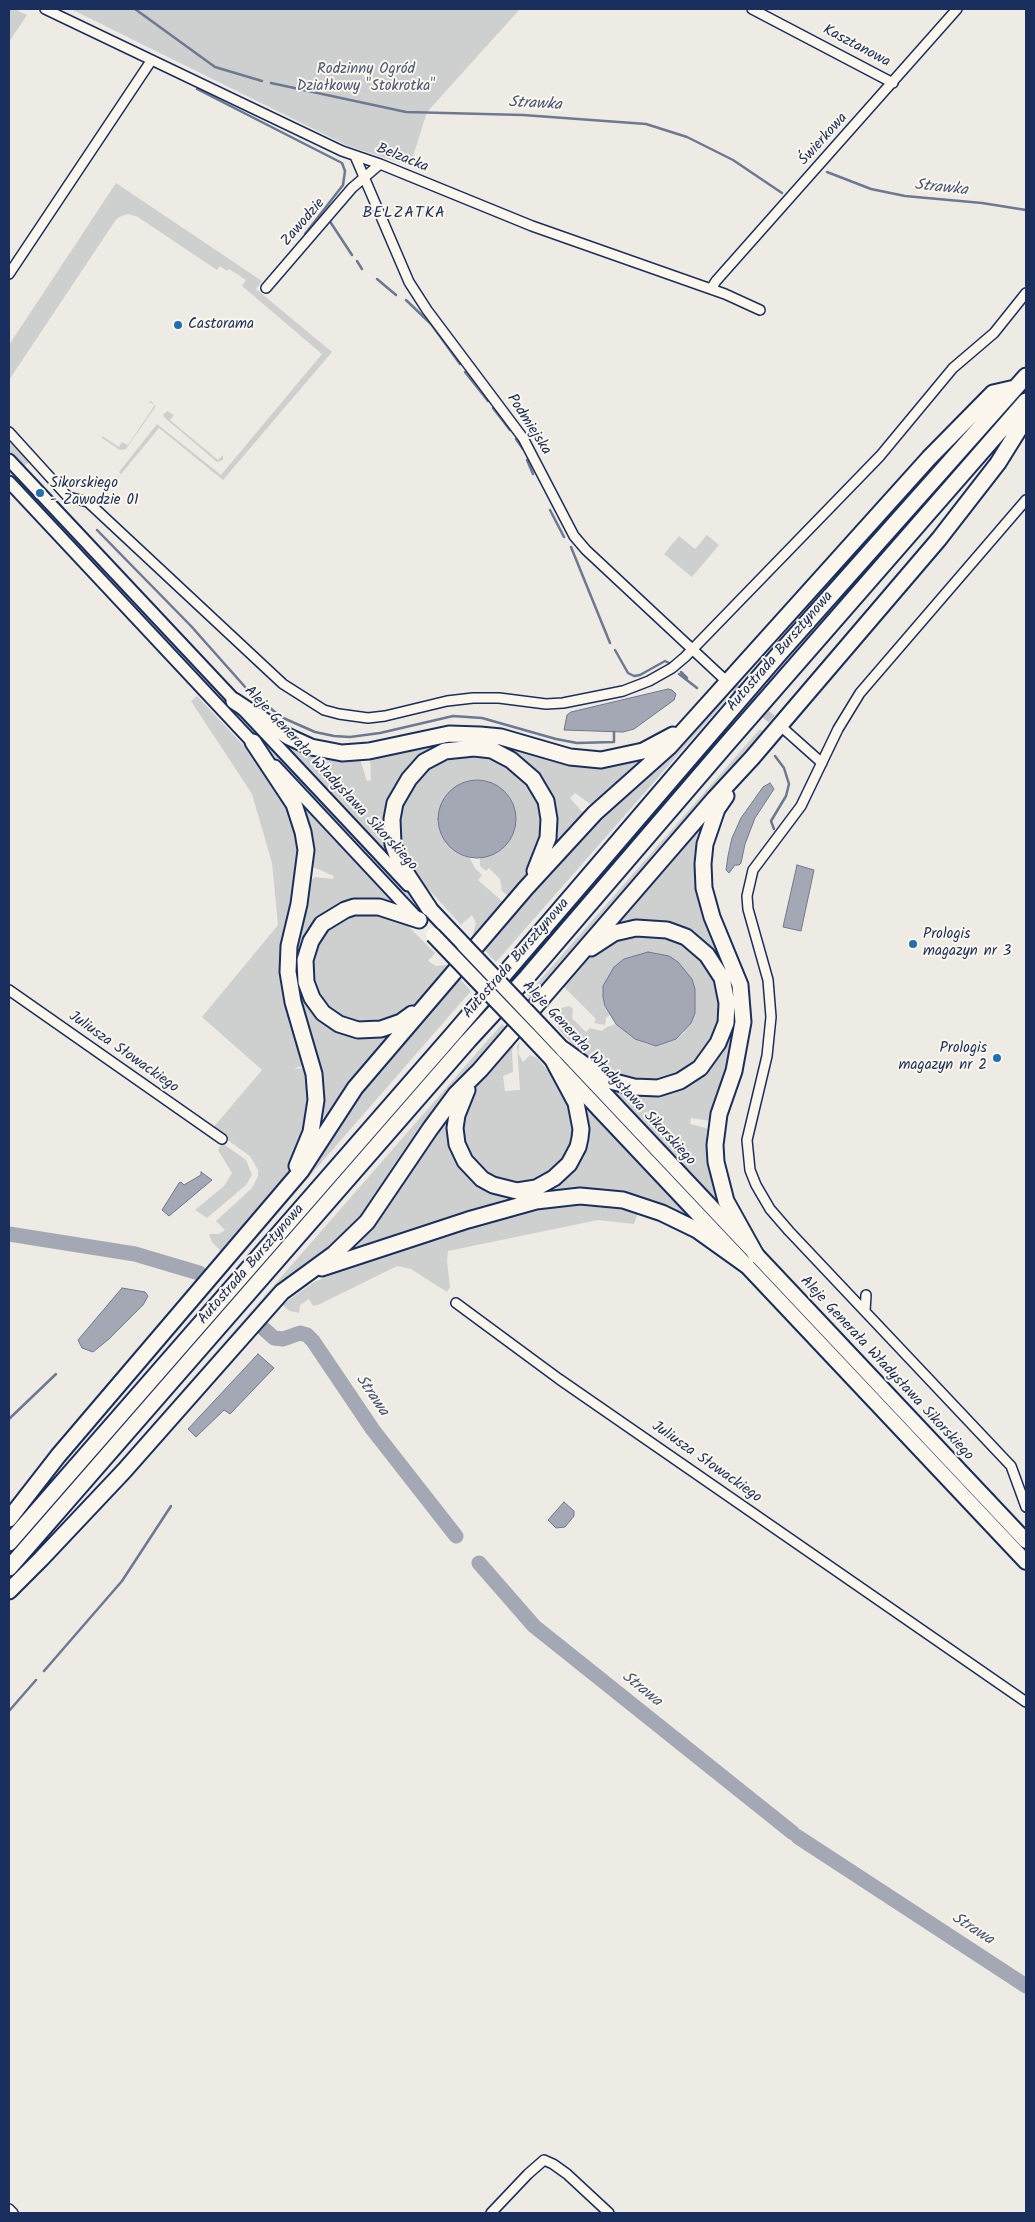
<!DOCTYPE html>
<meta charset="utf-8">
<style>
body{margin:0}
#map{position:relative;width:1035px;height:2222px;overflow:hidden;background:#eeebe4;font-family:Kalam,sans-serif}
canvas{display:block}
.frame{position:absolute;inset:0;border:10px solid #1b2f5e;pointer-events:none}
</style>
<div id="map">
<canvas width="1035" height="2222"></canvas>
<div class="frame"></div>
</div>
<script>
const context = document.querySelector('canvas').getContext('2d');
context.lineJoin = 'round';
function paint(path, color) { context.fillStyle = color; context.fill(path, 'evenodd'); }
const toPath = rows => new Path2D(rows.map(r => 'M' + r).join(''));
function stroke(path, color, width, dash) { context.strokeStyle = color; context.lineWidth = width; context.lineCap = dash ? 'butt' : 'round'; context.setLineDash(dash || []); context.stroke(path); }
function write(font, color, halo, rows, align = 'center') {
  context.font = font + ' Kalam,sans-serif'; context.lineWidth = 4; context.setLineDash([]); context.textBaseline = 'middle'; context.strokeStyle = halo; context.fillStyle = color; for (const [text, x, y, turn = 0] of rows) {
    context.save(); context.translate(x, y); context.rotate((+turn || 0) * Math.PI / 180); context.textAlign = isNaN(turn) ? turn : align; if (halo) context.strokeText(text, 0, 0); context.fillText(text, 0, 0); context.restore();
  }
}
const green = toPath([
 [9,9,14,9,27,15,9,42],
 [71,9,520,9,427,112,410,166,348,146],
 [116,183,262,281,256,289,332,352,223,480,159,428,99,501,96,500,97,497,121,474,119,472,157,424,221,475,322,354,242,286,246,280,229,269,227,271,220,266,217,270,138,217,128,214,119,217,115,221,9,380,9,345],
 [1026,382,1026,393,514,981,510,976],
 [151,401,156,406,126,449,120,450,102,438,102,436,119,447,122,442,128,445,155,405,149,402],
 [167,411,174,415,170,420,218,460,223,455,223,460,217,462,165,418,163,415],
 [9,441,29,462,23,467,9,453],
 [9,469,455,943,452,946,9,473],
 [707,535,719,545,692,577,664,554,679,536,695,549],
 [197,696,245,747,271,779,291,815,298,837,301,862,289,932,308,1065,295,1068,295,1069,307,1068,311,1106,295,1161,274,1192,223,1253,212,1242,209,1234,219,1234,225,1230,216,1221,252,1188,258,1176,258,1170,250,1156,212,1129,262,1070,202,1017,278,925,272,863,252,794,191,701],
 [723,696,727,699,496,962,481,946,569,849],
 [268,729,340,758,360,759,367,781,371,780,370,757,430,742,489,739,561,759,660,748,593,806,575,793,570,798,585,815,551,855,555,841,551,795,544,782,531,766,516,754,505,749,472,743,397,785,396,865],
 [760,729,766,734,532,1000,527,995],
 [458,754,490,756,502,761,525,780,540,802,543,827,536,860,528,875,511,896,507,895,502,891,500,879,489,868,486,871,480,866,480,857,483,857,481,780,470,780,460,783,461,855,469,857,475,868,482,875,478,880,503,902,502,906,474,939,472,937,476,923,472,915,461,925,411,870,398,839,399,809,412,783,430,765],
 [292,792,401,908,346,903,336,906,320,918,301,959,337,1031,363,1037,392,1035,313,1147,322,1111,322,1094,317,1060,310,1032,302,1012,296,981,295,961,310,881,315,877,333,879,334,876,311,866],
 [710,811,700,845,734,979,738,1029,713,1119,711,1121,691,1118,690,1124,706,1128,711,1131,722,1207,721,1209,603,1082,613,1088,699,1077,732,999,679,927,663,922,640,922,603,933],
 [371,911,401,921,408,926,435,953,428,961,436,966,447,965,449,968,412,1009,379,1025,347,1022,328,1008,321,999,311,977,311,964,316,945,325,930,350,914],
 [645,933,674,939,698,954,717,984,722,1009,716,1035,695,1066,663,1082,622,1079,589,1061,560,1031,557,1025,565,1016,557,1012,545,1014,549,1011,569,1006,573,1009,572,1018,586,1032,590,1028,602,1031,607,1027,616,1024,644,1043,656,1046,676,1039,685,1032,605,1007,610,1015,606,1018,605,1025,594,1023,596,1019,561,984,594,949,616,937],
 [457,976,471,991,116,1398,364,1086],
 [485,1005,489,1009,9,1561,9,1551],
 [502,1024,507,1029,373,1207,172,1407,49,1543],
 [515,1037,517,1039,512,1051,513,1072,503,1076,505,1091,520,1090,517,1046,520,1042,518,1053,523,1062,530,1055,537,1058,559,1083,565,1093,574,1122,573,1145,563,1164,537,1180,521,1183,500,1180,481,1169,468,1155,460,1131,467,1096,490,1065],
 [576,1094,705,1230,591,1193,359,1251,350,1244,449,1114,449,1133,498,1193,573,1167],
 [222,1143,246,1160,252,1175,246,1185,207,1218,195,1210,224,1186,232,1173,218,1150],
 [568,1203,597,1203,639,1210,634,1224,598,1220,448,1251,447,1261,450,1287,447,1292,411,1269,397,1266,318,1305,313,1306,309,1299,300,1305,299,1313,290,1311,282,1305,314,1282,371,1258,517,1213]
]);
const water = toPath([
 [668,689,672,690,676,694,674,700,634,729,623,732,564,730,567,715,571,712,668,689],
 '438 819a39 39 0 1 1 78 0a39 39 0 1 1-78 0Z',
 [770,783,774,789,755,818,745,844,741,863,739,865,735,865,729,873,726,870,728,856,732,838,741,818,763,787,770,783],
 [797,865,814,870,801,931,783,927,797,865],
 [648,952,669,956,678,962,692,979,695,989,695,1013,691,1023,676,1039,656,1046,635,1039,616,1024,605,1006,603,997,603,986,614,967,624,959,648,952],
 [201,1172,212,1180,169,1216,162,1210,179,1183,181,1182,184,1185,201,1175,201,1172],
 [122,1288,145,1292,148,1296,143,1305,109,1339,93,1352,82,1348,78,1340,122,1288],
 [258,1354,274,1368,230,1414,224,1410,196,1437,188,1429,258,1354],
 [564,1502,574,1511,574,1516,565,1527,556,1528,548,1520,564,1502]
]);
const stream = toPath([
 [135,9,215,67,262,81],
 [271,83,406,112,523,115,646,124,687,137,733,160,782,193],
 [197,89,342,163,345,171,343,185,305,234],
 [827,172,871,189,905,196,982,203,1026,210],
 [329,220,352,255],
 [357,261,362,269],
 [377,279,396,295],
 [406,300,431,324,460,364],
 [465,372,488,401],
 [493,408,510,430],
 [516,439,523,449],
 [527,460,533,474],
 [550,510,564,537],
 [97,530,191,626,246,688,281,717,315,732,334,736,350,737,380,733,453,716,482,718,556,739,577,743,614,742,614,732],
 [571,547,610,643],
 [615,650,628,673,634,676,640,675,665,661,669,663],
 [681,672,687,678],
 [679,674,697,688],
 [774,829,771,821,786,796,789,784,784,768,775,756],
 [9,1419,56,1374],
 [44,1671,122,1581,171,1506],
 [9,1711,36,1680]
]);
const river = toPath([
 [9,1234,135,1254,199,1273],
 [264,1329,274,1338,283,1339,300,1333,307,1335,313,1341,373,1430,456,1536],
 [479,1563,534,1626,793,1833],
 [798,1837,1026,1986]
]);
const minorTunnel = toPath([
 [724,678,783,729]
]);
const minor = toPath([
 [45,9,342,151,380,164,532,226,725,294,760,310],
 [752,9,893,83],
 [355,156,409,282,427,310,523,438,574,536,586,550,722,677],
 [9,274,151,61],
 [266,288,352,188,380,164],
 [711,289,716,281,957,9],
 [9,432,68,497,88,502,283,684,324,710,339,714,368,718,385,716,447,701,473,698,499,698,546,704,563,703,623,691,649,681,672,668,685,657,880,456,953,368,994,333,1026,293],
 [1026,500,860,693,838,729,801,806,753,870,747,896,748,909,768,980,771,1017,767,1056,747,1140,750,1170,756,1185,770,1209,789,1231,1011,1466,1026,1507],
 [785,730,822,763],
 [9,990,222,1139],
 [456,1303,559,1379,1026,1702],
 [865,1311,866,1295],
 [9,2209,13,2213],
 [491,2213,528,2174,544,2160,553,2164,567,2174,609,2213]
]);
const secondary = toPath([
 [9,460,408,885],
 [9,482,257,747],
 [275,766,418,919]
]);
const primary = toPath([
 [429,908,464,945],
 [539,1024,1026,1541],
 [529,1035,1026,1562]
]);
const motorway = toPath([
 [234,701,289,737,311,747,342,753,369,751,449,734,480,735,501,737,570,757,601,760,643,751,673,735],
 [253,742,294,804,303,832,306,850,299,904,289,946,288,972,293,1002,314,1074,316,1100,311,1132,297,1166],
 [726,796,717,809,705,844,703,864,704,888,712,917,740,985,743,1022,734,1071,719,1114,715,1145,716,1162,726,1201,756,1255],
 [429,908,400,864,393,844,392,819,395,803,409,779,424,762,445,751,474,748,492,750,511,760,533,779,546,801,549,819,548,838,535,871],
 [412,1014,401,1022,381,1029,358,1030,339,1024,323,1013,312,998,306,982,305,960,311,941,322,924,345,910,354,907,379,907,419,920],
 [564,1050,593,1071,611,1081,634,1087,658,1088,680,1081,700,1068,718,1043,726,1023,727,1003,722,978,707,955,686,937,667,930,636,928,614,933,591,948],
 [467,1090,457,1115,455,1128,457,1144,465,1161,482,1179,493,1185,517,1191,536,1188,554,1178,569,1164,578,1147,580,1138,581,1129,576,1103,554,1062],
 [322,1268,468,1220,536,1201,580,1196,623,1200,662,1213,697,1230,746,1265],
 [9,1519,58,1456,301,1171,355,1088,526,888,595,813,669,747,929,458,993,393,1015,388],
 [9,1543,453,1034,779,654,1026,376],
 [9,1568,468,1041,527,977,726,745,1026,401],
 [9,1591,41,1559,124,1471,282,1292,334,1254,367,1222,430,1129,456,1094,480,1070,715,798,752,758,939,539,998,463,1026,418]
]);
const primaryBridge = toPath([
 [433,935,529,1035],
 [464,945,539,1024]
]);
const markers = [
 [178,325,5,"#1f6fb2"],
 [40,493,5,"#1f6fb2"],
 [913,944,5,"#1f6fb2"],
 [997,1058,5,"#1f6fb2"]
];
const streetNames = [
 ["Kasztanowa",856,47,28],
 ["Świerkowa",824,140,-48],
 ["Belzacka",402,159,22],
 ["Zawodzie",304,223,-49],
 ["Podmiejska",528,425,57],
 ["Autostrada Bursztynowa",781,652,-49],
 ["Aleje Generała Władysława Sikorskiego",330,779,47],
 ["Autostrada Bursztynowa",517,959,-49],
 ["Juliusza Słowackiego",123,1053,35],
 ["Aleje Generała Władysława Sikorskiego",608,1074,47],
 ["Autostrada Bursztynowa",252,1265,-49],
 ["Aleje Generała Władysława Sikorskiego",886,1369,47],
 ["Juliusza Słowackiego",706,1463,35]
];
const parkNames = [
 ["Rodzinny Ogród",366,70],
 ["Działkowy \"Stokrotka\"",366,87]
];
const poiNames = [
 ["Castorama",188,325],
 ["Sikorskiego",50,484],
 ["- Zawodzie 01",50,501],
 ["Prologis",923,935],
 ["magazyn nr 3",923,952],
 ["Prologis",987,1049,"right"],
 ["magazyn nr 2",987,1066,"right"]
];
const waterNames = [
 ["Strawka",535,105,3],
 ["Strawka",941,189,6],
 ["Strawa",371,1396,56],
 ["Strawa",641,1690,39],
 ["Strawa",972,1930,33]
];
const neighbourhoodNames = [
 ["BELZATKA",404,214]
];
paint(green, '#cecfcf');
paint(water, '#a3a8b4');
stroke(water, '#6d7892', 1);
stroke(stream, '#6d7892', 2.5);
stroke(river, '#a3a8b4', 15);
stroke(minorTunnel, '#c4c5c9', 9, [9, 4.5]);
stroke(minor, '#1b2f5e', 12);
stroke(secondary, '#1b2f5e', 15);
stroke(primary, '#1b2f5e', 18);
stroke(motorway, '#1b2f5e', 19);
stroke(minor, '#fbf7ec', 9);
stroke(secondary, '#fbf7ec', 11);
stroke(primary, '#fbf7ec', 14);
stroke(motorway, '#fbf7ec', 15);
stroke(primaryBridge, '#1b2f5e', 18, []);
stroke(primaryBridge, '#fbf7ec', 14);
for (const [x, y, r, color] of markers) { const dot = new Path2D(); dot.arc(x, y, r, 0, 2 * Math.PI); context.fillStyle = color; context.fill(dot); stroke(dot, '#fbf7ec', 2); }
write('15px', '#1b2f5e', '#fbf7ec', streetNames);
write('15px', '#48577a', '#fbf7ec', parkNames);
write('15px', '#1b2f5e', '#fbf7ec', poiNames, 'left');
write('italic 16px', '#445378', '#fbf7ec', waterNames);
context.letterSpacing = '1px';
write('16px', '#1b2f5e', '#fbf7ec', neighbourhoodNames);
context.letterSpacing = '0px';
</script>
